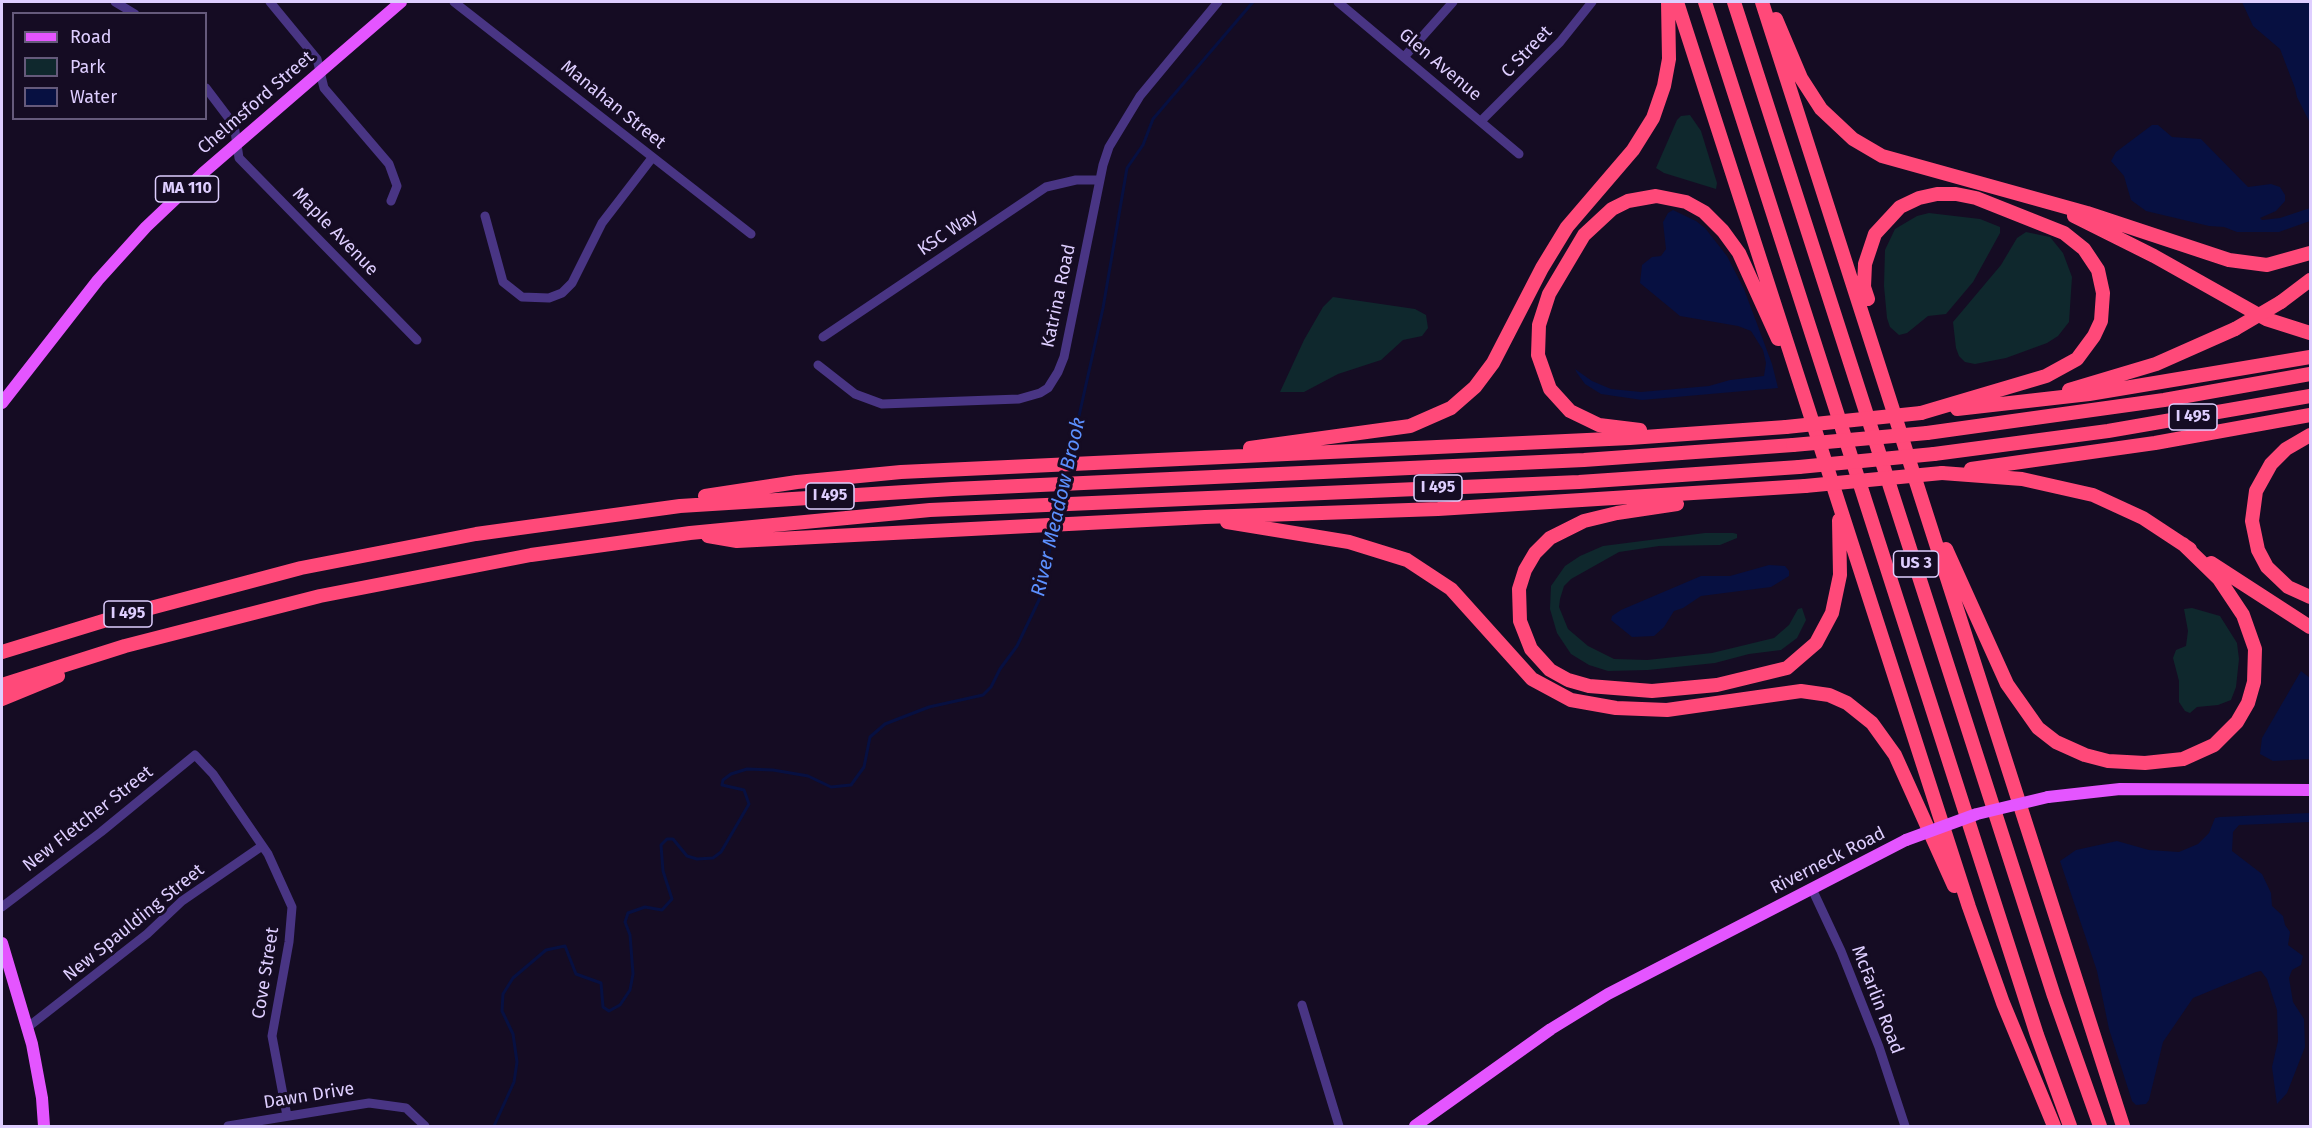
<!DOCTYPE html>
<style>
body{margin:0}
#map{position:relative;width:2312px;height:1128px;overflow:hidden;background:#150c23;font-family:"Fira Sans",sans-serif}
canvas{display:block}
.frame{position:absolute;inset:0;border:3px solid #deceff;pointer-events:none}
.legend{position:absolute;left:12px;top:12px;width:195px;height:108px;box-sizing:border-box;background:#150c23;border:2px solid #655a7b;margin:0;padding:8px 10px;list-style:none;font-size:18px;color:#deceff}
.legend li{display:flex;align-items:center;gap:12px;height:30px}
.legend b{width:30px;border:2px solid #655a7b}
</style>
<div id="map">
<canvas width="2312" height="1128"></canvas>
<div class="frame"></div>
<ul class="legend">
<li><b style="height:8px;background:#e455ff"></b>Road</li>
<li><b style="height:16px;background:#0f282d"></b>Park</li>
<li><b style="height:16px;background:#071041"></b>Water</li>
</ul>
</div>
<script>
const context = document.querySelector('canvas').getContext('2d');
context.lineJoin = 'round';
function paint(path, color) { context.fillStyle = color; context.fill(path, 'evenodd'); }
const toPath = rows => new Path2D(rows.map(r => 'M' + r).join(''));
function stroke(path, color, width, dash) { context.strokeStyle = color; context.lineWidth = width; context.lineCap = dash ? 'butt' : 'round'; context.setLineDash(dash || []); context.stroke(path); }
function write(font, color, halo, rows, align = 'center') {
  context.font = font + ' "Fira Sans",sans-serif'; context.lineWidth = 6; context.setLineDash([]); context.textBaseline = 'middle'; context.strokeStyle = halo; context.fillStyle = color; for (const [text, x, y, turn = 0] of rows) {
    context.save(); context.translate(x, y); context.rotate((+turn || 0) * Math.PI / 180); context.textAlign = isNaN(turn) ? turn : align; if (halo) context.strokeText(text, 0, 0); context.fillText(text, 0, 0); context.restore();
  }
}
const green = toPath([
 [1690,115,1701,131,1717,183,1716,189,1664,173,1656,168,1677,120,1681,116],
 [1929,213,1980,219,2000,227,2000,233,1973,282,1946,314,1928,316,1907,333,1899,335,1890,327,1887,318,1884,286,1885,250,1895,229,1917,216],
 [2026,232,2050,237,2063,253,2072,277,2069,322,2058,336,2047,343,2006,358,1975,364,1965,362,1959,356,1956,348,1953,322,2001,265,2017,238],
 [1333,297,1415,309,1426,315,1428,328,1422,336,1403,340,1381,360,1338,374,1304,392,1280,392,1304,340,1323,307],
 [1705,533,1733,533,1737,534,1737,538,1720,545,1659,546,1619,552,1571,579,1564,586,1560,599,1559,607,1568,629,1588,646,1614,659,1647,660,1712,653,1774,638,1789,625,1798,609,1802,608,1806,620,1797,638,1781,650,1749,654,1715,663,1648,670,1608,671,1589,665,1571,654,1557,633,1550,609,1551,586,1565,566,1580,556,1603,546],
 [2192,608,2220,616,2237,643,2239,659,2236,687,2231,700,2218,705,2197,707,2190,713,2185,711,2179,702,2179,681,2173,658,2176,650,2186,646,2188,631,2184,609]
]);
const water = toPath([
 [2242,2,2310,2,2310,123,2297,97,2295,88,2280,49,2253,26],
 [2152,125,2158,125,2172,137,2201,139,2248,187,2271,184,2280,187,2285,195,2285,201,2276,211,2260,218,2262,220,2280,218,2310,208,2310,221,2279,232,2237,232,2224,227,2209,226,2146,211,2131,200,2124,176,2111,161,2116,152],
 [1673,210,1696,221,1705,228,1727,256,1744,289,1772,364,1778,388,1642,400,1601,394,1585,384,1577,373,1575,369,1592,381,1611,389,1641,392,1709,386,1730,380,1764,376,1766,363,1763,350,1751,331,1738,326,1680,316,1640,283,1642,265,1652,257,1661,256,1666,249,1663,222,1668,213],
 [1769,565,1785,566,1789,571,1789,576,1771,587,1701,596,1683,608,1674,611,1664,627,1654,636,1632,637,1611,620,1612,616,1621,610,1701,576,1730,576],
 [2301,671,2310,678,2310,759,2273,761,2260,754,2262,738],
 [2310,813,2310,822,2239,825,2233,832,2232,851,2262,874,2271,893,2272,906,2283,916,2285,925,2290,932,2288,945,2303,956,2301,965,2292,970,2289,978,2293,1002,2304,1019,2305,1047,2287,1093,2277,1104,2272,1067,2278,1041,2277,1010,2267,979,2261,971,2256,972,2193,998,2163,1042,2149,1100,2146,1104,2136,1105,2132,1101,2109,1029,2097,971,2060,861,2076,850,2117,841,2149,850,2179,852,2198,844,2209,833,2215,818,2220,817]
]);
const stream = toPath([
 [1069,461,1103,308,1127,168,1143,145,1153,119,1253,2],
 [494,1126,514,1082,517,1062,513,1034,502,1011,503,994,513,978,546,950,565,946,576,974,601,983,603,1007,609,1011,620,1005,630,990,633,974,630,935,625,922,628,913,645,907,662,910,672,899,663,871,661,845,667,839,673,839,687,856,697,859,713,858,721,852,749,804,744,790,722,785,723,780,731,774,747,769,773,770,808,776,831,787,851,785,864,767,870,737,885,724,929,707,983,695,991,687,1000,669,1017,646,1039,600,1054,529]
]);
const minor = toPath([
 [115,2,135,14],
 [270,2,317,59,324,88,389,164,397,186,391,201],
 [454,2,751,234],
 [1338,2,1519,154],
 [1405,56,1453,2],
 [206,88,234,125,239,158,417,340],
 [1481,121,1560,42,1592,2],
 [485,216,503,282,522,297,549,298,562,293,572,283,602,223,652,158],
 [823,337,1046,187,1076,180,1100,180],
 [818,365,855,394,882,404,1019,399,1040,393,1048,388,1058,372,1064,357,1103,165,1109,147,1140,96,1218,2],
 [1812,889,1841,951,1879,1047,1905,1126],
 [2,907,101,832,195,755,213,774,268,854,292,907,289,942,272,1036,287,1116],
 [1302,1005,1339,1126],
 [28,1027,147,934,182,901,262,846],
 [228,1126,369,1103,406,1108,425,1126]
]);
const major = toPath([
 [2,403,98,280,146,227,203,173,401,2],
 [2048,797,2120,789,2310,790],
 [2,943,32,1044,42,1098,44,1126],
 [1415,1126,1551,1029,1608,994,1906,840]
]);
const highway = toPath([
 [1677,2,1969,907,2003,1003,2054,1126],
 [1705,2,2037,1035,2070,1126],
 [1734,2,2054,996,2100,1126],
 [1762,2,2123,1126],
 [1776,19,1801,78,1821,109,1853,139,1882,156,2087,213,2229,260,2267,265,2310,253],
 [2074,216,2154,256,2266,319,2310,333],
 [1868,299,1864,287,1865,264,1875,234,1900,207,1919,198,1937,194,1956,194,1976,198,2064,233,2084,249,2098,270,2103,293,2101,321,2094,336,2077,359,2046,376,1921,413],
 [2281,302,2310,280],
 [2069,390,2156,364,2235,329],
 [1957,409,2089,394,2310,357],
 [1640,430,1599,425,1570,411,1550,389,1538,355,1539,325,1549,294,1584,235,1612,209,1628,201,1656,196,1686,202,1704,212,1723,231,1739,253,1778,339],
 [1927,433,2164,400,2310,374],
 [2310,435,2286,449,2271,464,2256,491,2252,521,2258,550,2267,567,2288,587,2310,597],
 [1250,448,1410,426,1451,408,1475,387,1493,363,1542,268,1567,227,1633,150,1653,118,1664,86,1669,59,1668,2],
 [1934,454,2108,431,2310,396],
 [1971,469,2155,443,2310,415],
 [1942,473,2022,479,2093,495,2143,518,2190,549],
 [705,496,797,482,901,472,1630,438,1786,427],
 [1677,504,1617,513,1584,521,1550,538,1535,553,1525,570,1519,589,1520,621,1531,649,1550,670,1568,680,1589,686,1652,691,1717,685,1787,668,1816,643,1832,613,1840,575,1839,520],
 [1227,522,1349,542,1407,560,1451,589,1532,679,1571,700,1616,708,1667,710,1801,691,1829,695,1847,703,1872,723,1895,755,1954,886],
 [708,536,737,541,1205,517,1438,509,1805,486],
 [1946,549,2007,684,2038,728,2056,742,2085,755,2108,761,2145,763,2183,759,2214,745,2237,722,2248,703,2254,682,2255,649,2243,615,2219,579,2183,544],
 [2211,563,2310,627],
 [2,652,113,618,301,568,476,534,680,506,953,489,1584,460,1793,445],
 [2,685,125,646,320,596,531,555,690,533,930,510,1579,482,1799,467],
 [2,699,58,676]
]);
const majorBridge = toPath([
 [1906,840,1977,814,2048,797]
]);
const highwayBridge = toPath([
 [2235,329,2281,302],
 [1786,427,1921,413],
 [1793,445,1927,433],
 [1799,467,1934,454],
 [1805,486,1942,473]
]);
const shields = [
 [187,189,63],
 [2193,417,48],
 [1438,488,48],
 [830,496,48],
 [1916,564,45],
 [128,614,48]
];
const shieldNames = [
 ["MA 110",187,189],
 ["I 495",2193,417],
 ["I 495",1438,488],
 ["I 495",830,496],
 ["US 3",1916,564],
 ["I 495",128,614]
];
const streetNames = [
 ["C Street",1527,52,-46],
 ["Glen Avenue",1440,65,40],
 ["Chelmsford Street",256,103,-41],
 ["Manahan Street",613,105,39],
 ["Maple Avenue",335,232,46],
 ["KSC Way",948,233,-34],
 ["Katrina Road",1059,296,-78],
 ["New Fletcher Street",88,819,-38],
 ["Riverneck Road",1828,861,-27],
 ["New Spaulding Street",134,923,-39],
 ["Cove Street",266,973,-81],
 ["McFarlin Road",1877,1000,69],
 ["Dawn Drive",309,1096,-9]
];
const waterNames = [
 ["River Meadow Brook",1059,507,-77]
];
paint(green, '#0f282d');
paint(water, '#071041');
stroke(stream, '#071041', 3);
stroke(minor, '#493584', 9);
stroke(major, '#e455ff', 12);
stroke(highway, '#ff4979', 14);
stroke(majorBridge, '#e455ff', 12);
stroke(highwayBridge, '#ff4979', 14);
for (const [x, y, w] of shields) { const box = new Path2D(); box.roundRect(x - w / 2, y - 13, w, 26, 4.5); context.fillStyle = '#150c23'; context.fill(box); stroke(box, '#deceff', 1.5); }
write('bold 16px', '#deceff', null, shieldNames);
write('18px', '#deceff', '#150c23', streetNames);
write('italic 20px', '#5c90ff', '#150c23', waterNames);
</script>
